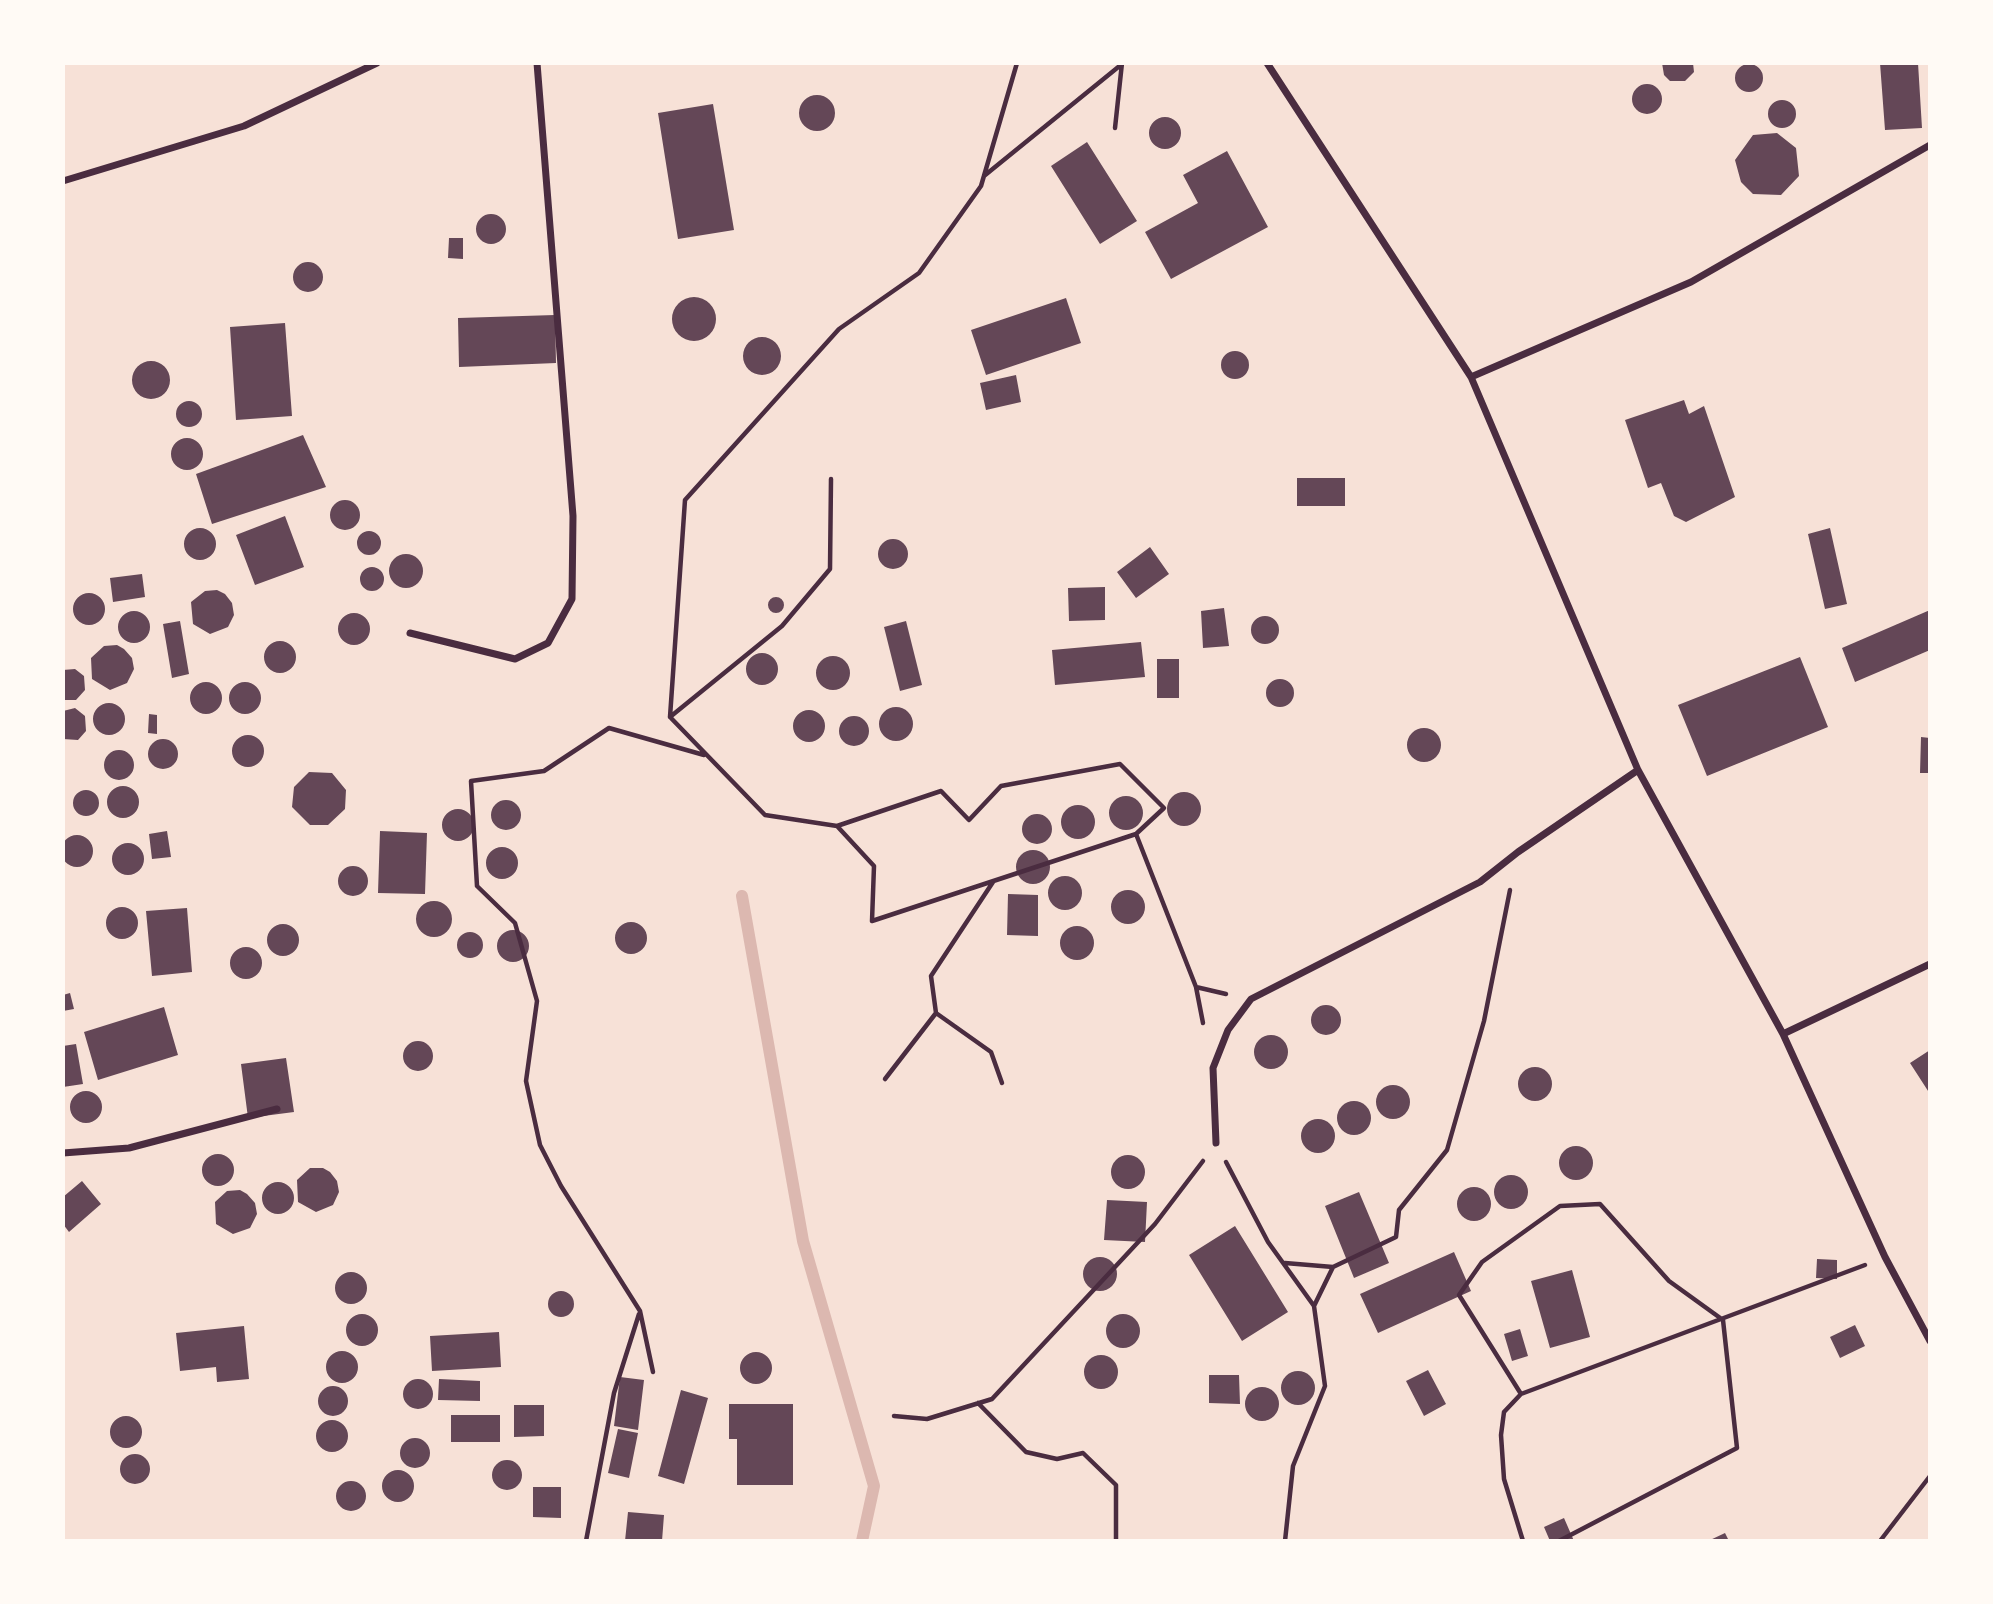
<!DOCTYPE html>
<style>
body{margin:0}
#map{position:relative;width:1993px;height:1604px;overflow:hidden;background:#f7e1d7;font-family:Ubuntu,sans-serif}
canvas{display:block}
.frame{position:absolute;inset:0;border:65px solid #fffaf5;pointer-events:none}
</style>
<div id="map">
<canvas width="1993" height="1604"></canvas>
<div class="frame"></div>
</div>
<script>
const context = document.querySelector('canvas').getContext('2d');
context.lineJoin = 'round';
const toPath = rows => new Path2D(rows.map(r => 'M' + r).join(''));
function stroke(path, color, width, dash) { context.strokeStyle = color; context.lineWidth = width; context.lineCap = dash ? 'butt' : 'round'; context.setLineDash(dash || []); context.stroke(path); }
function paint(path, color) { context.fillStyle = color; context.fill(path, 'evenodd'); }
const stream = toPath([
 [742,896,803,1241,874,1486,862,1541]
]);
const building = toPath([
 [1662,63,1693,63,1694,72,1685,81,1670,81,1664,75],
 [1880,63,1918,63,1922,128,1885,130],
 '1735 78a14 14 0 1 1 28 0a14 14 0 1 1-28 0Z',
 '1632 99a15 15 0 1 1 30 0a15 15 0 1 1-30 0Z',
 '799 113a18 18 0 1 1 36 0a18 18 0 1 1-36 0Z',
 '1768 114a14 14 0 1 1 28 0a14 14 0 1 1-28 0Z',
 [713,104,734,230,678,239,658,113],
 '1149 133a16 16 0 1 1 32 0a16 16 0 1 1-32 0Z',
 [1777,133,1796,148,1799,176,1781,195,1753,194,1741,182,1735,160,1753,135],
 [1087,142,1137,221,1100,244,1051,166],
 [1227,151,1268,227,1171,279,1145,232,1198,203,1183,175],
 '476 229a15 15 0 1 1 30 0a15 15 0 1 1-30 0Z',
 [449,238,463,238,463,259,448,258],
 '293 277a15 15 0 1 1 30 0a15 15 0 1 1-30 0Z',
 '672 319a22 22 0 1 1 44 0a22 22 0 1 1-44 0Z',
 [1066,298,1081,343,986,375,971,330],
 [555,315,556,363,459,367,458,318],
 [285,323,292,416,236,420,230,327],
 '743 356a19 19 0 1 1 38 0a19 19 0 1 1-38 0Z',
 '1221 365a14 14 0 1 1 28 0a14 14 0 1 1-28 0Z',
 '132 380a19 19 0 1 1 38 0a19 19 0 1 1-38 0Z',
 [1016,375,1021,402,986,410,980,383],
 [1684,400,1689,414,1704,406,1735,497,1686,522,1674,516,1661,483,1648,488,1625,420],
 '176 414a13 13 0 1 1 26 0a13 13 0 1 1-26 0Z',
 [303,435,326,487,212,524,196,474],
 '171 454a16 16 0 1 1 32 0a16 16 0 1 1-32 0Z',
 [1297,478,1345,478,1345,506,1297,506],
 '330 515a15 15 0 1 1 30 0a15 15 0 1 1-30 0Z',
 [285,516,304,567,255,585,236,535],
 [1830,528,1847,604,1825,609,1808,534],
 '184 544a16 16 0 1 1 32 0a16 16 0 1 1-32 0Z',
 '357 543a12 12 0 1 1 24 0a12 12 0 1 1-24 0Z',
 '878 554a15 15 0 1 1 30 0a15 15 0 1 1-30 0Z',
 [1150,547,1169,574,1136,598,1117,572],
 '389 571a17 17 0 1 1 34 0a17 17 0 1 1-34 0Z',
 '360 579a12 12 0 1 1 24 0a12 12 0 1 1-24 0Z',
 [142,574,145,597,113,602,110,578],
 [1105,587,1105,620,1069,621,1068,588],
 [217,590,225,594,232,603,234,615,228,627,210,634,193,624,191,602,205,591],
 '73 609a16 16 0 1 1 32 0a16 16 0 1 1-32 0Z',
 '768 605a8 8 0 1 1 16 0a8 8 0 1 1-16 0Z',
 [1224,608,1229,646,1203,648,1201,611],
 [1930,610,1930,650,1855,682,1842,648],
 '118 627a16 16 0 1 1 32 0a16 16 0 1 1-32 0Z',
 '338 629a16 16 0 1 1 32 0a16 16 0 1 1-32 0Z',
 '1251 630a14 14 0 1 1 28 0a14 14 0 1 1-28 0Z',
 [180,621,189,674,172,678,163,624],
 [906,621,922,685,900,691,884,627],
 '264 657a16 16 0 1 1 32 0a16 16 0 1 1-32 0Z',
 [1141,642,1145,677,1055,685,1052,650],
 [117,645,124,649,132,658,134,669,127,683,110,690,92,679,91,658,104,646],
 '746 669a16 16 0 1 1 32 0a16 16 0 1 1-32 0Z',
 '816 673a17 17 0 1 1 34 0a17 17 0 1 1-34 0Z',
 [1800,657,1828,727,1707,776,1678,705],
 [1157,659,1179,659,1179,698,1157,698],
 [75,669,84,676,85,690,76,700,63,700,63,670],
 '1266 693a14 14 0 1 1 28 0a14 14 0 1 1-28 0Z',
 '190 698a16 16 0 1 1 32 0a16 16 0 1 1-32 0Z',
 '229 698a16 16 0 1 1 32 0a16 16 0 1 1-32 0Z',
 '93 719a16 16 0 1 1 32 0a16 16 0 1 1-32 0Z',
 '879 724a17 17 0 1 1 34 0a17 17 0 1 1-34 0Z',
 [75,708,85,716,86,731,78,740,63,739,63,711],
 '793 726a16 16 0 1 1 32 0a16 16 0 1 1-32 0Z',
 [149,714,157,715,157,734,148,733],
 '839 731a15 15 0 1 1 30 0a15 15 0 1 1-30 0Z',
 '1407 745a17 17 0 1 1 34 0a17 17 0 1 1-34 0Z',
 '232 751a16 16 0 1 1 32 0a16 16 0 1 1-32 0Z',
 [1921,737,1930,738,1930,773,1920,773],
 '148 754a15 15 0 1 1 30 0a15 15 0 1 1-30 0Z',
 '104 765a15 15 0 1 1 30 0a15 15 0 1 1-30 0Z',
 [309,772,332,773,346,790,345,809,328,825,310,825,292,807,294,787],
 '107 802a16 16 0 1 1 32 0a16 16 0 1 1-32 0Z',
 '73 803a13 13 0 1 1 26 0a13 13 0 1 1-26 0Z',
 '1167 809a17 17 0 1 1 34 0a17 17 0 1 1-34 0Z',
 '1109 813a17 17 0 1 1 34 0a17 17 0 1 1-34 0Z',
 '491 815a15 15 0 1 1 30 0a15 15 0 1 1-30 0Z',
 '1061 822a17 17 0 1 1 34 0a17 17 0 1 1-34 0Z',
 '442 825a16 16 0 1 1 32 0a16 16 0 1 1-32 0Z',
 '1022 829a15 15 0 1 1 30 0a15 15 0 1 1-30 0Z',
 [167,831,171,857,152,859,149,834],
 [380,831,427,833,425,894,378,893],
 '61 851a16 16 0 1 1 32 0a16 16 0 1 1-32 0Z',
 '112 859a16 16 0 1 1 32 0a16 16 0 1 1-32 0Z',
 '486 863a16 16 0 1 1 32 0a16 16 0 1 1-32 0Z',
 '1016 867a17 17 0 1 1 34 0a17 17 0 1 1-34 0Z',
 '338 881a15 15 0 1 1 30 0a15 15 0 1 1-30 0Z',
 '1048 893a17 17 0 1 1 34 0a17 17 0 1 1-34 0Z',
 '1111 907a17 17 0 1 1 34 0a17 17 0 1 1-34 0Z',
 [1008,894,1038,895,1038,936,1007,935],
 '416 919a18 18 0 1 1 36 0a18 18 0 1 1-36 0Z',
 '106 923a16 16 0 1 1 32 0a16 16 0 1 1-32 0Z',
 [187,908,192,972,152,976,146,911],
 '615 938a16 16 0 1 1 32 0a16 16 0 1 1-32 0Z',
 '267 940a16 16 0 1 1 32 0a16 16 0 1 1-32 0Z',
 '1060 943a17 17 0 1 1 34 0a17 17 0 1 1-34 0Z',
 '497 946a16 16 0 1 1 32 0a16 16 0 1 1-32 0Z',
 '457 945a13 13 0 1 1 26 0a13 13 0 1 1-26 0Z',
 '230 963a16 16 0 1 1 32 0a16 16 0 1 1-32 0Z',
 [70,993,74,1009,63,1011,63,995],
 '1311 1020a15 15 0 1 1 30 0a15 15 0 1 1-30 0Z',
 [164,1007,178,1055,98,1080,84,1032],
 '1254 1052a17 17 0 1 1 34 0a17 17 0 1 1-34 0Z',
 '403 1056a15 15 0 1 1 30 0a15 15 0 1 1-30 0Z',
 [76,1044,83,1084,63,1087,63,1046],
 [1930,1050,1930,1094,1910,1063],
 [286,1058,294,1112,248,1118,241,1064],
 '1518 1084a17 17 0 1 1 34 0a17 17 0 1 1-34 0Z',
 '1376 1102a17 17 0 1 1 34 0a17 17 0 1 1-34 0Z',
 '70 1107a16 16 0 1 1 32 0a16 16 0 1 1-32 0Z',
 '1337 1118a17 17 0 1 1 34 0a17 17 0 1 1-34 0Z',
 '1301 1136a17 17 0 1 1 34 0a17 17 0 1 1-34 0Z',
 '1559 1163a17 17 0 1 1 34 0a17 17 0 1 1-34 0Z',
 '202 1170a16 16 0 1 1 32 0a16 16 0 1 1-32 0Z',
 '1111 1172a17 17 0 1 1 34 0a17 17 0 1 1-34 0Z',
 [310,1168,323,1168,330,1172,337,1181,339,1192,333,1205,316,1212,298,1202,297,1180],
 '1494 1192a17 17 0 1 1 34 0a17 17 0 1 1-34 0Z',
 [82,1181,101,1204,69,1232,63,1224,63,1197],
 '262 1198a16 16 0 1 1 32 0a16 16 0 1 1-32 0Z',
 '1457 1204a17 17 0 1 1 34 0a17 17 0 1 1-34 0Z',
 [240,1190,247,1194,255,1203,257,1214,250,1228,233,1234,216,1224,215,1202,227,1191],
 [1359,1192,1389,1263,1354,1278,1325,1206],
 [1107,1200,1147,1202,1145,1242,1104,1240],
 [1235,1226,1288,1312,1242,1341,1189,1255],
 [1454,1252,1471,1291,1378,1333,1360,1294],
 '1083 1274a17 17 0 1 1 34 0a17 17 0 1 1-34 0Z',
 [1817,1259,1837,1260,1837,1279,1816,1278],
 [1572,1270,1590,1337,1550,1348,1531,1281],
 '335 1288a16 16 0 1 1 32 0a16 16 0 1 1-32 0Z',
 '548 1304a13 13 0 1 1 26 0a13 13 0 1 1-26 0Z',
 '1106 1331a17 17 0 1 1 34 0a17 17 0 1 1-34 0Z',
 '346 1330a16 16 0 1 1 32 0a16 16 0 1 1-32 0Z',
 [1855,1325,1865,1346,1840,1358,1830,1337],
 [244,1326,249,1379,217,1382,216,1367,180,1371,176,1333],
 [1520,1329,1528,1356,1512,1361,1504,1334],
 [499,1332,501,1367,432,1371,430,1336],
 '326 1367a16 16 0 1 1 32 0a16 16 0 1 1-32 0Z',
 '740 1368a16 16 0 1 1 32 0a16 16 0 1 1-32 0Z',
 '1084 1372a17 17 0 1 1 34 0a17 17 0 1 1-34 0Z',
 [1428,1370,1446,1404,1424,1416,1406,1381],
 '1281 1388a17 17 0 1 1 34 0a17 17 0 1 1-34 0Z',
 [1209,1375,1239,1375,1240,1404,1209,1403],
 [620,1377,644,1380,638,1430,614,1426],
 '403 1394a15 15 0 1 1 30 0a15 15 0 1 1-30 0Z',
 [439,1379,480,1381,480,1401,438,1400],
 '318 1401a15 15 0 1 1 30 0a15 15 0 1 1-30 0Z',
 '1245 1404a17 17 0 1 1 34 0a17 17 0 1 1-34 0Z',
 [681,1390,708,1398,684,1484,658,1476],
 [729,1404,793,1404,793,1485,737,1485,737,1439,729,1439],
 [514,1405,544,1405,544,1436,514,1437],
 [451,1415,500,1415,500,1442,451,1442],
 '110 1432a16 16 0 1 1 32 0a16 16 0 1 1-32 0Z',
 '316 1436a16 16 0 1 1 32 0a16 16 0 1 1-32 0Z',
 [618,1429,638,1433,629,1478,608,1473],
 '400 1453a15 15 0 1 1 30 0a15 15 0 1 1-30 0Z',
 '120 1469a15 15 0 1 1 30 0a15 15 0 1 1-30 0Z',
 '492 1475a15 15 0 1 1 30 0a15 15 0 1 1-30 0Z',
 '382 1486a16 16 0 1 1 32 0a16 16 0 1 1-32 0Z',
 '336 1496a15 15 0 1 1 30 0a15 15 0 1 1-30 0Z',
 [533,1487,561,1487,561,1518,533,1517],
 [628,1512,664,1515,662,1541,625,1541],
 [1564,1518,1574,1541,1550,1541,1544,1527],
 [1725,1533,1729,1541,1708,1541]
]);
const path = toPath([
 [1115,128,1122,63],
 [984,176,1122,64],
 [831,479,830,569,782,626,670,717,685,500,839,329,919,273,981,186,1017,63],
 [670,717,765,815,837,826,941,791,969,820,1001,786,1120,764,1164,808,1136,834,872,921,874,866,837,826],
 [1136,834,1196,987,1226,994],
 [1196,987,1203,1023],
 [936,1013,991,1052,1002,1083],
 [885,1079,936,1013,931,976,993,882],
 [1226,1162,1268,1242,1314,1306,1325,1386,1293,1466,1285,1541],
 [1285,1263,1333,1267],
 [1314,1306,1333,1267,1396,1237,1399,1210,1447,1150,1484,1021,1510,890],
 [653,1372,640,1311,561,1186,540,1145,526,1081,537,1001,515,923,477,886,471,781,544,771,609,728,704,755],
 [1521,1394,1459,1295,1482,1262,1560,1206,1600,1204,1669,1281,1723,1320,1737,1448,1559,1541],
 [978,1403,1026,1452,1057,1459,1083,1453,1116,1485,1116,1541],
 [894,1416,927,1419,992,1399,1155,1224,1203,1161],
 [586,1541,614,1393,639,1314],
 [1523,1541,1504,1479,1501,1435,1504,1412,1521,1394,1865,1265],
 [1880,1541,1930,1476]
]);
const minor = toPath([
 [1267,63,1471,377,1638,770,1783,1034,1885,1257,1930,1341],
 [63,181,244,126,377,63],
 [1471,377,1691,282,1930,145],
 [410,633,515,659,548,643,572,599,573,516,537,63],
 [1783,1034,1930,964],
 [1216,1143,1213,1068,1228,1030,1251,999,1480,882,1518,852,1638,770],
 [63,1153,129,1148,277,1109]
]);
stroke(stream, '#dcb8b0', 12);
paint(building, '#644757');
stroke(path, '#4a2c40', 4.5);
stroke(minor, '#4a2c40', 7);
</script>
